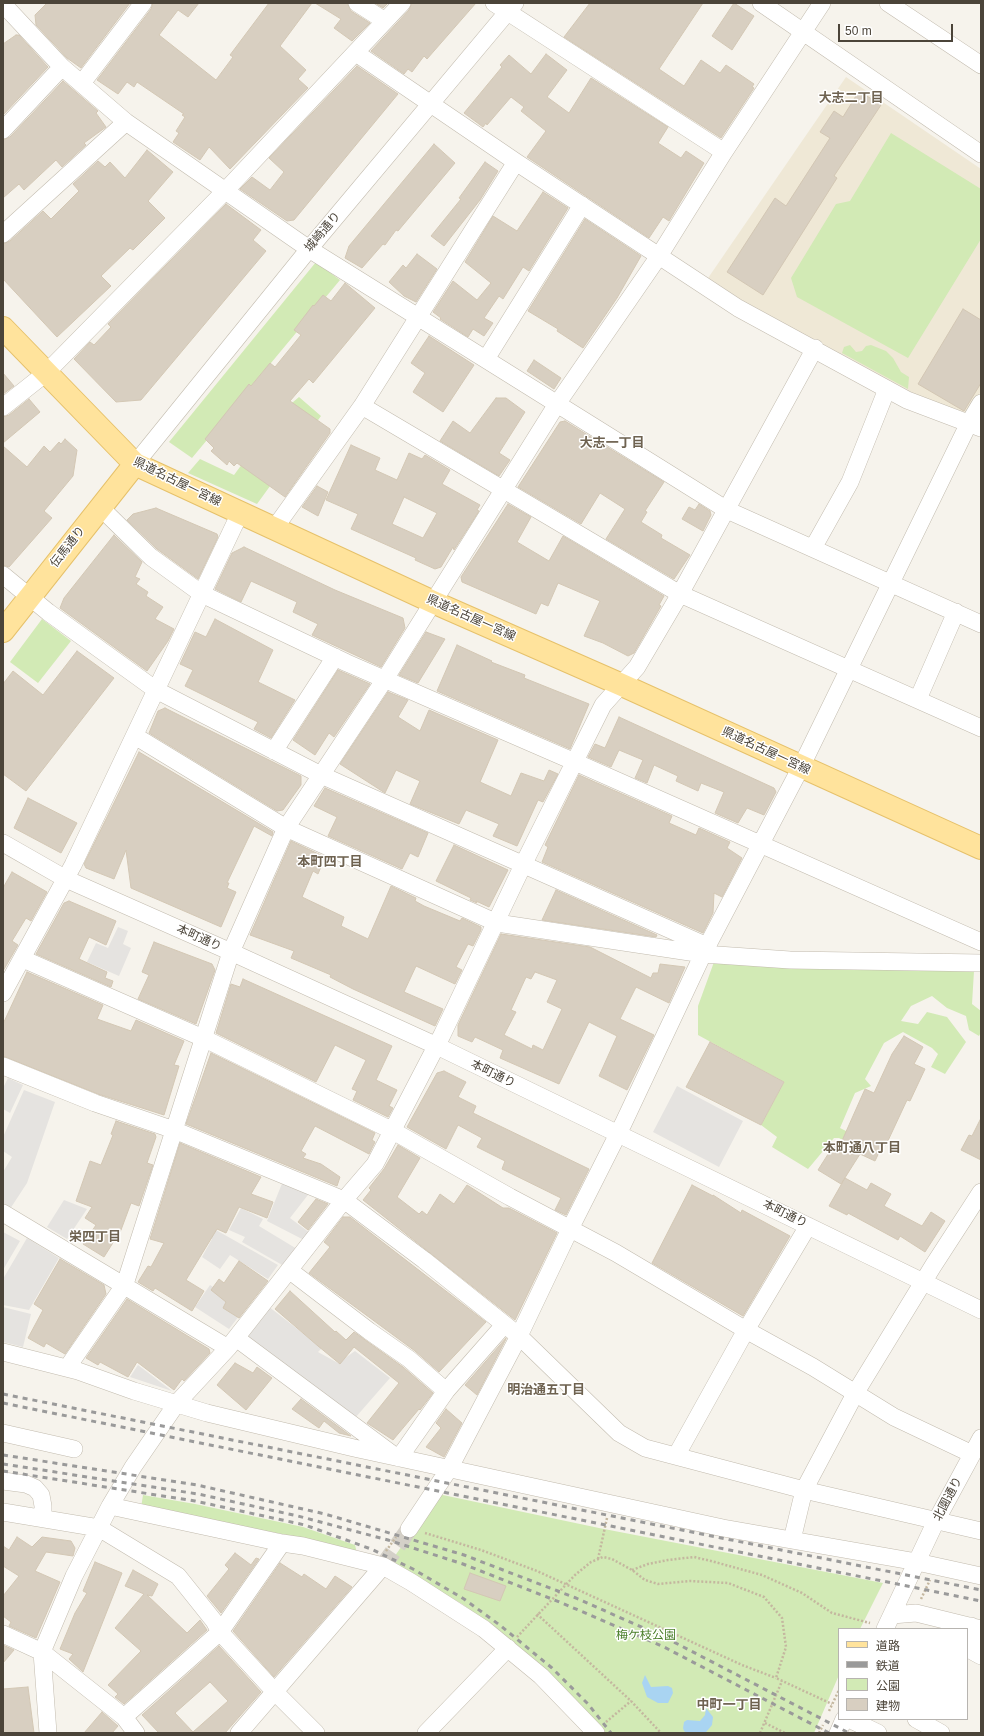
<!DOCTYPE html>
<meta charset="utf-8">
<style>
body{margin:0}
#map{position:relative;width:984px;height:1736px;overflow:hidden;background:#f6f3ec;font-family:Helvetica,"Noto Sans JP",sans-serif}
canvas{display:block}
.frame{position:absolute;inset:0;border:4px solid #4b4439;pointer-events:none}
.legend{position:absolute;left:838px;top:1628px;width:130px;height:92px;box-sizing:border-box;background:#fff;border:1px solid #b7b4b0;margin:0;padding:5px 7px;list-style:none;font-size:12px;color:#4b4439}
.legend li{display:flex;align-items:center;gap:8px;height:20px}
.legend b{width:20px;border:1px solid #b7b4b0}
.scale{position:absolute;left:838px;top:24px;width:115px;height:18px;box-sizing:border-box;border:2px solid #4b4439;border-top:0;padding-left:5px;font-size:12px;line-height:14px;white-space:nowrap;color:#4b4439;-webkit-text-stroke:3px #fff;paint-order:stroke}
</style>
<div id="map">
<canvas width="984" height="1736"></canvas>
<div class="frame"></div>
<ul class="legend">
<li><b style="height:5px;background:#ffe39c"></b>道路</li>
<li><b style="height:5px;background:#9a9a9a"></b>鉄道</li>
<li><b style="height:11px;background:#d2eab5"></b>公園</li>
<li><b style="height:11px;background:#d8cfc1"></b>建物</li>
</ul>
<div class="scale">50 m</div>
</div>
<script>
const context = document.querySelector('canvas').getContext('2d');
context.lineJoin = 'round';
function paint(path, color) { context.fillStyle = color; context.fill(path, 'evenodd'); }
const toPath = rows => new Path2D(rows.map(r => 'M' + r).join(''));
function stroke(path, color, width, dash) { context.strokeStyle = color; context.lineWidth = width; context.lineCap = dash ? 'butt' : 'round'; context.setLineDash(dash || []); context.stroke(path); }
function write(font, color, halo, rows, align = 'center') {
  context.font = font + ' Helvetica,"Noto Sans JP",sans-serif'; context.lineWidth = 3; context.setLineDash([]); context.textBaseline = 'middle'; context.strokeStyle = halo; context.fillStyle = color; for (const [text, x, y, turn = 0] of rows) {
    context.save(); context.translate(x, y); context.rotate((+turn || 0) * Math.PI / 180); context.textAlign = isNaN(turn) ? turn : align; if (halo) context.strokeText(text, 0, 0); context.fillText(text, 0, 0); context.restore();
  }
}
const education = toPath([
 [846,77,981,169,981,391,968,414,962,415,910,395,706,281]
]);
const green = toPath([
 [891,133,981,189,981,239,908,358,797,297,791,278,836,204,850,201],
 [316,262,340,280,192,458,169,442],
 [871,345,886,351,893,358,901,372,909,377,908,389,842,353,844,347,850,345,856,352,862,351,866,346],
 [299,397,321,416,257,504,188,473,200,459,234,475,279,414],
 [42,619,71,641,38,683,10,662],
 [714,962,974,971,972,1004,981,1011,981,1032,979,1036,969,1030,966,1016,947,1008,932,996,911,1006,901,1021,918,1024,927,1012,947,1017,966,1042,945,1074,931,1067,938,1054,932,1048,903,1032,884,1043,865,1079,871,1086,855,1093,840,1128,862,1139,856,1147,839,1138,834,1138,808,1169,772,1147,777,1137,761,1125,784,1082,698,1035,698,1006],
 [438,1494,599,1528,883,1583,860,1629,839,1629,839,1675,814,1733,605,1733,591,1716,498,1630,462,1604,390,1563],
 [143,1495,195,1504,303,1527,355,1545,357,1553,287,1535,141,1508]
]);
const parking = toPath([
 [118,927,128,931,123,944,131,948,119,976,87,962,96,943,108,948],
 [8,1078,23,1085,10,1113,3,1109,3,1088],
 [677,1086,743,1121,719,1167,653,1132],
 [24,1090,55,1102,27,1183,10,1209,3,1205,3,1172,12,1157,3,1151,3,1137],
 [283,1181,311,1191,290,1218,310,1233,304,1240,267,1221],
 [64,1200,87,1209,67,1239,47,1227],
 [241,1208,263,1219,259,1226,297,1249,284,1266,242,1242,245,1237,229,1230],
 [200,1221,278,1265,268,1279,230,1255,220,1269,202,1257,212,1239,195,1228],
 [3,1232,20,1241,3,1270],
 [27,1238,59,1258,29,1310,3,1305,3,1279],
 [210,1285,246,1307,229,1329,195,1307],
 [264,1303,322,1348,318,1352,338,1363,355,1351,390,1378,355,1418,240,1334],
 [3,1307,31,1314,23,1347,3,1342],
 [138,1365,172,1391,130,1377]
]);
const water = toPath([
 [645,1675,651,1687,668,1686,672,1688,673,1693,668,1703,658,1703,647,1697,642,1683],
 [706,1708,713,1717,712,1725,707,1731,705,1733,687,1733,684,1731,683,1728,684,1722,687,1720,700,1721,705,1715]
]);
const building = toPath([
 [47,3,130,3,81,68,67,58,36,25,35,15,47,3],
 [153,3,199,3,188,17,178,10,159,35,216,80,233,57,230,55,269,3,312,3,280,46,306,70,298,79,308,88,230,169,209,147,200,160,173,142,179,133,176,131,185,117,182,115,184,114,137,82,134,87,127,82,118,94,97,80,151,9,153,3],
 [315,3,347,3,351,11,370,23,352,41,334,28,341,19,315,3],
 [375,3,388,3,383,8,375,3],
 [412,3,476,3,427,59,424,56,412,72,408,69,404,74,371,51,409,10,412,3],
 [590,3,703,3,659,69,684,86,701,60,720,73,726,65,754,84,752,87,754,88,721,138,564,37,590,3],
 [734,3,754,16,732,50,712,36,734,3],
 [16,35,19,35,48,67,3,115,3,44,16,35],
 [546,54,567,70,547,97,569,113,591,78,668,127,658,143,681,158,686,151,704,163,669,221,663,217,649,238,527,157,546,131,521,111,524,107,511,97,487,125,486,123,483,127,464,113,502,67,500,65,509,55,531,74,546,54],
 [357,66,398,94,294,220,287,221,240,189,252,177,270,190,284,172,269,158,357,66],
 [63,81,98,111,96,113,106,127,84,143,86,145,62,167,56,160,24,190,19,184,3,198,3,140,10,137,63,81],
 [859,91,881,105,834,176,837,178,763,295,727,272,775,198,786,206,830,138,820,132,834,111,843,117,859,91],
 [434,144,455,163,398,231,396,230,385,245,383,244,362,268,345,258,349,246,434,144],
 [147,150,173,172,148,201,165,218,133,250,130,248,101,276,111,286,57,337,3,279,3,244,10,241,43,211,51,219,79,191,73,184,98,161,105,167,110,162,125,178,147,150],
 [485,162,498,171,480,200,444,246,431,236,461,199,459,198,485,162],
 [543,192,568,208,529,271,523,267,503,299,499,296,484,318,493,323,484,336,473,329,468,337,440,319,441,318,433,312,453,281,477,300,491,283,465,262,493,216,517,231,543,192],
 [226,204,261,230,253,240,266,251,141,400,116,402,74,359,90,342,94,345,111,327,108,324,226,204],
 [585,219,641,256,617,298,583,348,557,331,558,329,528,311,585,219],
 [417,254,437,269,416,302,404,296,389,282,403,265,406,268,417,254],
 [345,283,375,308,313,383,309,379,290,401,330,429,330,433,285,497,237,463,234,466,229,461,227,465,211,451,214,448,205,439,249,384,251,386,270,363,275,367,301,335,294,330,313,305,314,306,323,295,331,301,345,283],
 [963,309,981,320,981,383,964,411,918,384,963,309],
 [429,336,474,365,443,412,413,392,425,373,411,363,429,336],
 [534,360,561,378,554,389,527,371,534,360],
 [3,373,14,386,3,394,3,373],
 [496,398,506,398,525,412,499,453,510,460,499,476,440,441,453,421,470,433,496,398],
 [29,399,40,412,3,443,3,417,9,415,29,399],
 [565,421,664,482,645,511,647,512,641,522,662,535,661,538,690,555,674,579,606,539,625,509,600,493,581,524,518,487,560,422,565,421],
 [65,439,77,450,73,476,44,511,52,518,9,567,3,565,3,446,27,467,44,446,50,452,59,442,61,444,65,439],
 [351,445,380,458,375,470,397,480,409,453,422,459,425,455,450,470,442,484,480,505,477,510,479,511,454,550,453,547,441,567,435,569,415,560,416,558,351,529,358,514,326,500,351,445],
 [404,497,437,513,423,538,392,524,404,497],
 [317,486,328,492,318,516,302,507,317,486],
 [508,504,531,517,517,542,549,561,563,536,664,596,659,605,661,606,634,653,628,656,603,643,584,636,600,601,558,583,548,606,541,603,536,614,462,582,461,577,508,504],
 [699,504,710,511,711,515,703,531,682,519,689,507,695,510,699,504],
 [156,508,217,534,218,537,198,579,157,549,127,520,133,514,156,508],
 [114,535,142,562,135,577,140,579,136,584,148,592,146,596,163,607,155,619,174,629,168,641,147,671,60,608,64,598,114,535],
 [244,547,335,590,403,618,405,628,381,667,312,635,318,624,293,612,297,602,251,581,241,602,215,589,232,553,244,547],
 [215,619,273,650,258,682,295,700,271,738,254,729,258,722,185,686,193,670,180,664,195,632,206,637,215,619],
 [426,632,445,639,418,683,399,675,426,632],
 [457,645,492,661,491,662,525,675,524,678,589,704,570,749,437,691,457,645],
 [77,651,114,678,26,791,3,774,3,684,13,671,43,695,77,651],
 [338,670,370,684,334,737,329,733,315,755,293,740,338,670],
 [388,692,408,700,398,717,420,731,429,710,498,740,480,782,511,796,521,773,544,781,549,770,558,774,543,802,538,800,517,846,493,836,499,824,466,810,459,824,410,804,420,781,396,770,385,793,340,764,388,692],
 [165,708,301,776,301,785,283,810,277,811,149,733,158,711,165,708],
 [619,717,774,788,776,792,764,815,747,808,738,823,715,813,724,792,701,783,698,791,676,781,678,776,654,765,647,783,635,778,643,760,619,750,611,767,588,757,595,744,605,748,619,717],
 [139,752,273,832,272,836,254,826,227,883,229,883,227,888,236,892,221,927,131,888,126,850,114,879,86,868,84,864,139,752],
 [579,775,672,816,669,823,696,835,699,828,730,842,727,848,742,858,722,897,714,893,713,913,703,933,542,862,548,847,545,845,579,775],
 [325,788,428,833,418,857,410,853,402,869,328,836,337,817,314,806,325,788],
 [28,798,77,823,61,853,14,828,28,798],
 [291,841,325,857,318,874,313,871,302,897,344,917,341,926,368,939,391,886,416,898,415,901,424,906,460,921,462,918,481,927,481,930,473,946,468,944,456,967,462,970,455,984,416,966,404,992,443,1009,435,1026,353,989,330,977,331,975,291,958,294,951,250,935,291,841],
 [454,845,508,870,489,907,476,901,477,903,470,900,471,898,436,881,454,845],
 [12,872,47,892,31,921,26,918,12,941,18,945,3,971,3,888,12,872],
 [556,890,657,935,656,937,542,920,556,890],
 [69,901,116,921,106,945,89,937,79,959,107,972,105,978,113,981,111,987,36,954,64,903,69,901],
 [501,934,590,947,651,978,653,973,658,973,660,964,685,967,669,1003,636,987,620,1019,654,1035,627,1090,599,1076,617,1036,589,1022,559,1084,500,1058,503,1050,475,1037,472,1042,458,1036,458,1025,501,934],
 [535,972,557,980,547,1002,562,1009,543,1050,533,1045,532,1049,504,1035,516,1012,511,1010,526,977,531,979,535,972],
 [154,942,212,964,215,970,196,1024,138,999,149,975,142,972,154,942],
 [27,972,103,1005,97,1019,131,1031,136,1020,184,1041,174,1065,179,1066,164,1115,98,1094,3,1056,3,1024,27,972],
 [243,979,392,1046,376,1080,397,1090,389,1106,393,1108,388,1117,353,1100,357,1091,352,1089,366,1060,335,1045,316,1082,216,1033,231,984,240,987,243,979],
 [904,1036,923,1047,914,1064,925,1069,910,1101,907,1100,886,1145,883,1144,875,1161,860,1154,841,1184,818,1170,837,1140,841,1143,865,1089,874,1093,892,1054,904,1036],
 [710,1042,784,1082,761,1125,686,1087,710,1042],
 [211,1053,375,1133,372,1140,375,1142,369,1154,315,1126,301,1151,306,1154,303,1158,321,1164,340,1177,337,1186,186,1124,211,1053],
 [444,1071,466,1082,458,1097,476,1106,473,1113,589,1169,566,1215,555,1210,561,1198,502,1169,505,1161,477,1147,482,1138,458,1125,446,1149,407,1127,437,1073,444,1071],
 [981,1118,981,1160,961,1150,969,1135,972,1136,981,1118],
 [116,1121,155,1134,156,1137,147,1163,153,1165,139,1206,131,1203,121,1230,104,1257,83,1244,96,1225,85,1218,92,1207,76,1201,90,1161,101,1165,113,1135,111,1134,116,1121],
 [180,1143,261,1177,251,1194,273,1202,267,1218,239,1207,226,1233,217,1229,186,1280,204,1291,192,1311,155,1288,153,1291,138,1282,148,1266,151,1267,164,1243,150,1239,180,1143],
 [398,1145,420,1158,397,1197,419,1214,422,1211,427,1215,440,1194,454,1204,467,1185,503,1208,509,1208,557,1233,515,1320,363,1200,371,1190,369,1188,384,1169,398,1145],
 [845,1178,867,1190,871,1183,891,1194,884,1206,922,1226,931,1212,945,1221,925,1252,900,1236,898,1240,848,1213,847,1215,829,1206,845,1178],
 [692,1185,713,1196,713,1195,741,1213,742,1210,790,1236,743,1316,652,1263,692,1185],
 [316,1199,328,1204,308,1230,298,1222,316,1199],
 [343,1217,350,1217,486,1322,439,1372,415,1351,309,1273,330,1247,324,1242,343,1217],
 [60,1259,104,1285,106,1294,65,1354,46,1343,44,1347,28,1338,43,1310,34,1304,60,1259],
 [239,1261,268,1281,239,1318,223,1308,226,1302,211,1290,219,1279,224,1283,239,1261],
 [290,1291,335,1332,336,1331,346,1340,354,1332,403,1367,433,1393,420,1410,419,1409,393,1440,367,1423,399,1383,354,1347,340,1364,318,1346,275,1309,290,1291],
 [127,1299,209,1349,210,1353,184,1381,182,1379,174,1390,137,1362,128,1377,100,1362,98,1365,86,1358,127,1299],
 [506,1338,506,1339,477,1395,465,1385,506,1338],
 [235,1363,253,1373,257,1367,272,1378,246,1410,217,1385,235,1363],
 [301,1399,351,1436,339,1433,324,1421,319,1428,292,1409,301,1399],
 [446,1409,462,1423,444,1457,426,1447,441,1428,436,1423,446,1409],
 [17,1537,32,1547,42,1537,71,1541,75,1548,73,1556,46,1552,35,1571,60,1582,36,1638,9,1626,11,1622,3,1616,3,1596,19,1576,3,1566,3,1546,9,1550,17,1537],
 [235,1553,251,1565,256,1558,259,1559,221,1613,207,1596,229,1569,225,1565,235,1553],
 [95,1562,122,1573,83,1672,69,1659,73,1654,60,1649,75,1613,87,1593,83,1591,95,1562],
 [280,1563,302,1577,304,1574,326,1589,335,1576,352,1587,274,1677,233,1631,280,1563],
 [133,1570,158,1584,152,1596,147,1595,187,1633,200,1620,207,1630,124,1704,115,1697,118,1694,108,1685,141,1651,115,1628,144,1594,125,1586,133,1570],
 [470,1573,506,1586,500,1601,464,1589,470,1573],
 [3,1645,14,1650,3,1663,3,1645],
 [219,1646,261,1692,225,1733,159,1733,142,1715,219,1646],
 [210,1682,228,1701,193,1732,175,1713,210,1682],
 [28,1687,34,1733,3,1733,3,1689,28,1687],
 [102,1712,118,1726,112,1733,84,1733,102,1712]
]);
const minorTunnel = toPath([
 [383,1566,409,1529]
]);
const path = toPath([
 [425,1533,481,1550,537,1571,742,1665,776,1678],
 [386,1551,396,1537],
 [598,1559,607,1518],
 [632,1570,648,1564,668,1560,694,1557,711,1561,762,1575,802,1593,832,1613,870,1623],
 [921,1599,930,1580],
 [537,1614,631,1701,661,1733],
 [517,1637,575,1575,591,1562,603,1557,612,1559,632,1570,645,1580,658,1584,690,1581,728,1583,764,1597,782,1618,786,1647,776,1678,832,1704],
 [829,1711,839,1690],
 [606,1722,631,1701],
 [765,1723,785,1733],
 [760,1733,782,1681],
 [819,1733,823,1725]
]);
const minor = toPath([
 [357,3,385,21],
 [494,3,724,152],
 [761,3,981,154],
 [888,3,981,65],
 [3,4,62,67,126,122,309,249,727,510,981,624],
 [356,53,516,162,738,308,907,400,981,428],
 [82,83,143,3],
 [3,130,62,67],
 [3,234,126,122],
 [486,359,582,205],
 [362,406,680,594,981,728],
 [3,407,46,373,226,190,402,3],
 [135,464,309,249,515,3],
 [100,507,151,557,202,594,347,663,575,762,981,942],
 [274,529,362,406,516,162],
 [813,548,850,482,887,389],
 [3,575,48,612,156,690,321,775,707,946],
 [918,699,956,612],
 [135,736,286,828,497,923,703,954,790,960,981,963],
 [274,751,335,657],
 [3,843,66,879,231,952,437,1046,981,1310],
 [23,959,203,1038,393,1131,510,1197,616,1253,746,1330,813,1367,894,1417,972,1454],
 [3,993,73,865,240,513],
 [3,1066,95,1103,174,1130,344,1200,424,1260,519,1336,619,1433,645,1448,804,1490,981,1531],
 [3,1213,228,1348],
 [289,1270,369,1331,409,1359,446,1391],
 [236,1338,392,1454],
 [3,1352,78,1371,134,1391,207,1413,354,1448,723,1528,917,1562,981,1576],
 [67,1368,125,1284,231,952,286,828,385,679,557,404,659,256,724,152,822,3],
 [3,1433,74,1449],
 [676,1456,746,1330,808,1226],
 [399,1458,446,1391,504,1325],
 [3,1481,26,1484,35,1488,41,1495,43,1506,43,1518],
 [110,1506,282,1543,303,1546,383,1566,411,1582,484,1629,541,1676,596,1733],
 [3,1512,99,1528,178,1576,214,1621,220,1632,275,1692,316,1733],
 [409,1529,449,1469,519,1336,570,1229,623,1124,703,954,801,767,969,423,981,403],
 [792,1540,804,1490,856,1392,933,1266,981,1192],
 [892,1615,916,1613,981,1629],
 [971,1626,972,1651,981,1656],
 [885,1629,936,1521,981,1438],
 [3,1634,42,1652,124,1717,136,1733],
 [124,1717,220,1632,282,1543],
 [849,1719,878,1733],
 [916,1719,941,1733],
 [48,1733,42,1652,74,1576,110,1506,133,1467,177,1403,228,1348,344,1200,375,1164,442,1035,523,865,603,705,637,667,680,594,815,348],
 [239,1733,383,1566],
 [426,1733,508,1648],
 [838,1733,844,1719]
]);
const major = toPath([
 [3,328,135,464,433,602,622,685,981,848],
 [3,631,135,464]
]);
const rail = toPath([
 [3,1394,981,1590],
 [3,1403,981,1601],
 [3,1455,197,1485,325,1514,464,1555,576,1598,666,1638,849,1733],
 [3,1464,198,1494,298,1516,388,1540,463,1564,562,1603,664,1647,829,1733],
 [3,1471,195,1501,305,1525,371,1549,413,1569,464,1599,501,1626,552,1668,588,1704,611,1733]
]);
const streetNames = [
 ["城崎通り",323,232,-50],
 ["県道名古屋一宮線",177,482,26],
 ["伝馬通り",68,547,-52],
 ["県道名古屋一宮線",471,618,24],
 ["県道名古屋一宮線",766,751,25],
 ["本町通り",199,938,24],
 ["本町通り",493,1074,26],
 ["本町通り",785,1214,26],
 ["北園通り",948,1499,-62]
];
const parkNames = [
 ["梅ケ枝公園",646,1636]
];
const neighbourhoodNames = [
 ["大志二丁目",851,98],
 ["大志一丁目",612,443],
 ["本町四丁目",330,862],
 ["本町通八丁目",862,1148],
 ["栄四丁目",95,1237],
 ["明治通五丁目",546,1390],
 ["中町一丁目",729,1705]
];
paint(education, '#efe8d6');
paint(green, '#d2eab5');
paint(parking, '#e5e3e0');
paint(water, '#a9d4f2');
paint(building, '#d8cfc1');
stroke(building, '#d3c7b4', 1);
stroke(minorTunnel, '#d4d0c8', 17, [17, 8]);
stroke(minor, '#c2bbae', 18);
stroke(major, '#e6c16a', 24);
stroke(path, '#c4b79f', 2.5, [2, 2]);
stroke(minor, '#fff', 17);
stroke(major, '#ffe39c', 22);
stroke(rail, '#9a9a9a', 3, [5, 5]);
write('12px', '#4b4439', '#fff', streetNames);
write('12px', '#4a7f2a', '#fff', parkNames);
write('bold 13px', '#6e6250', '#fff', neighbourhoodNames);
</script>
